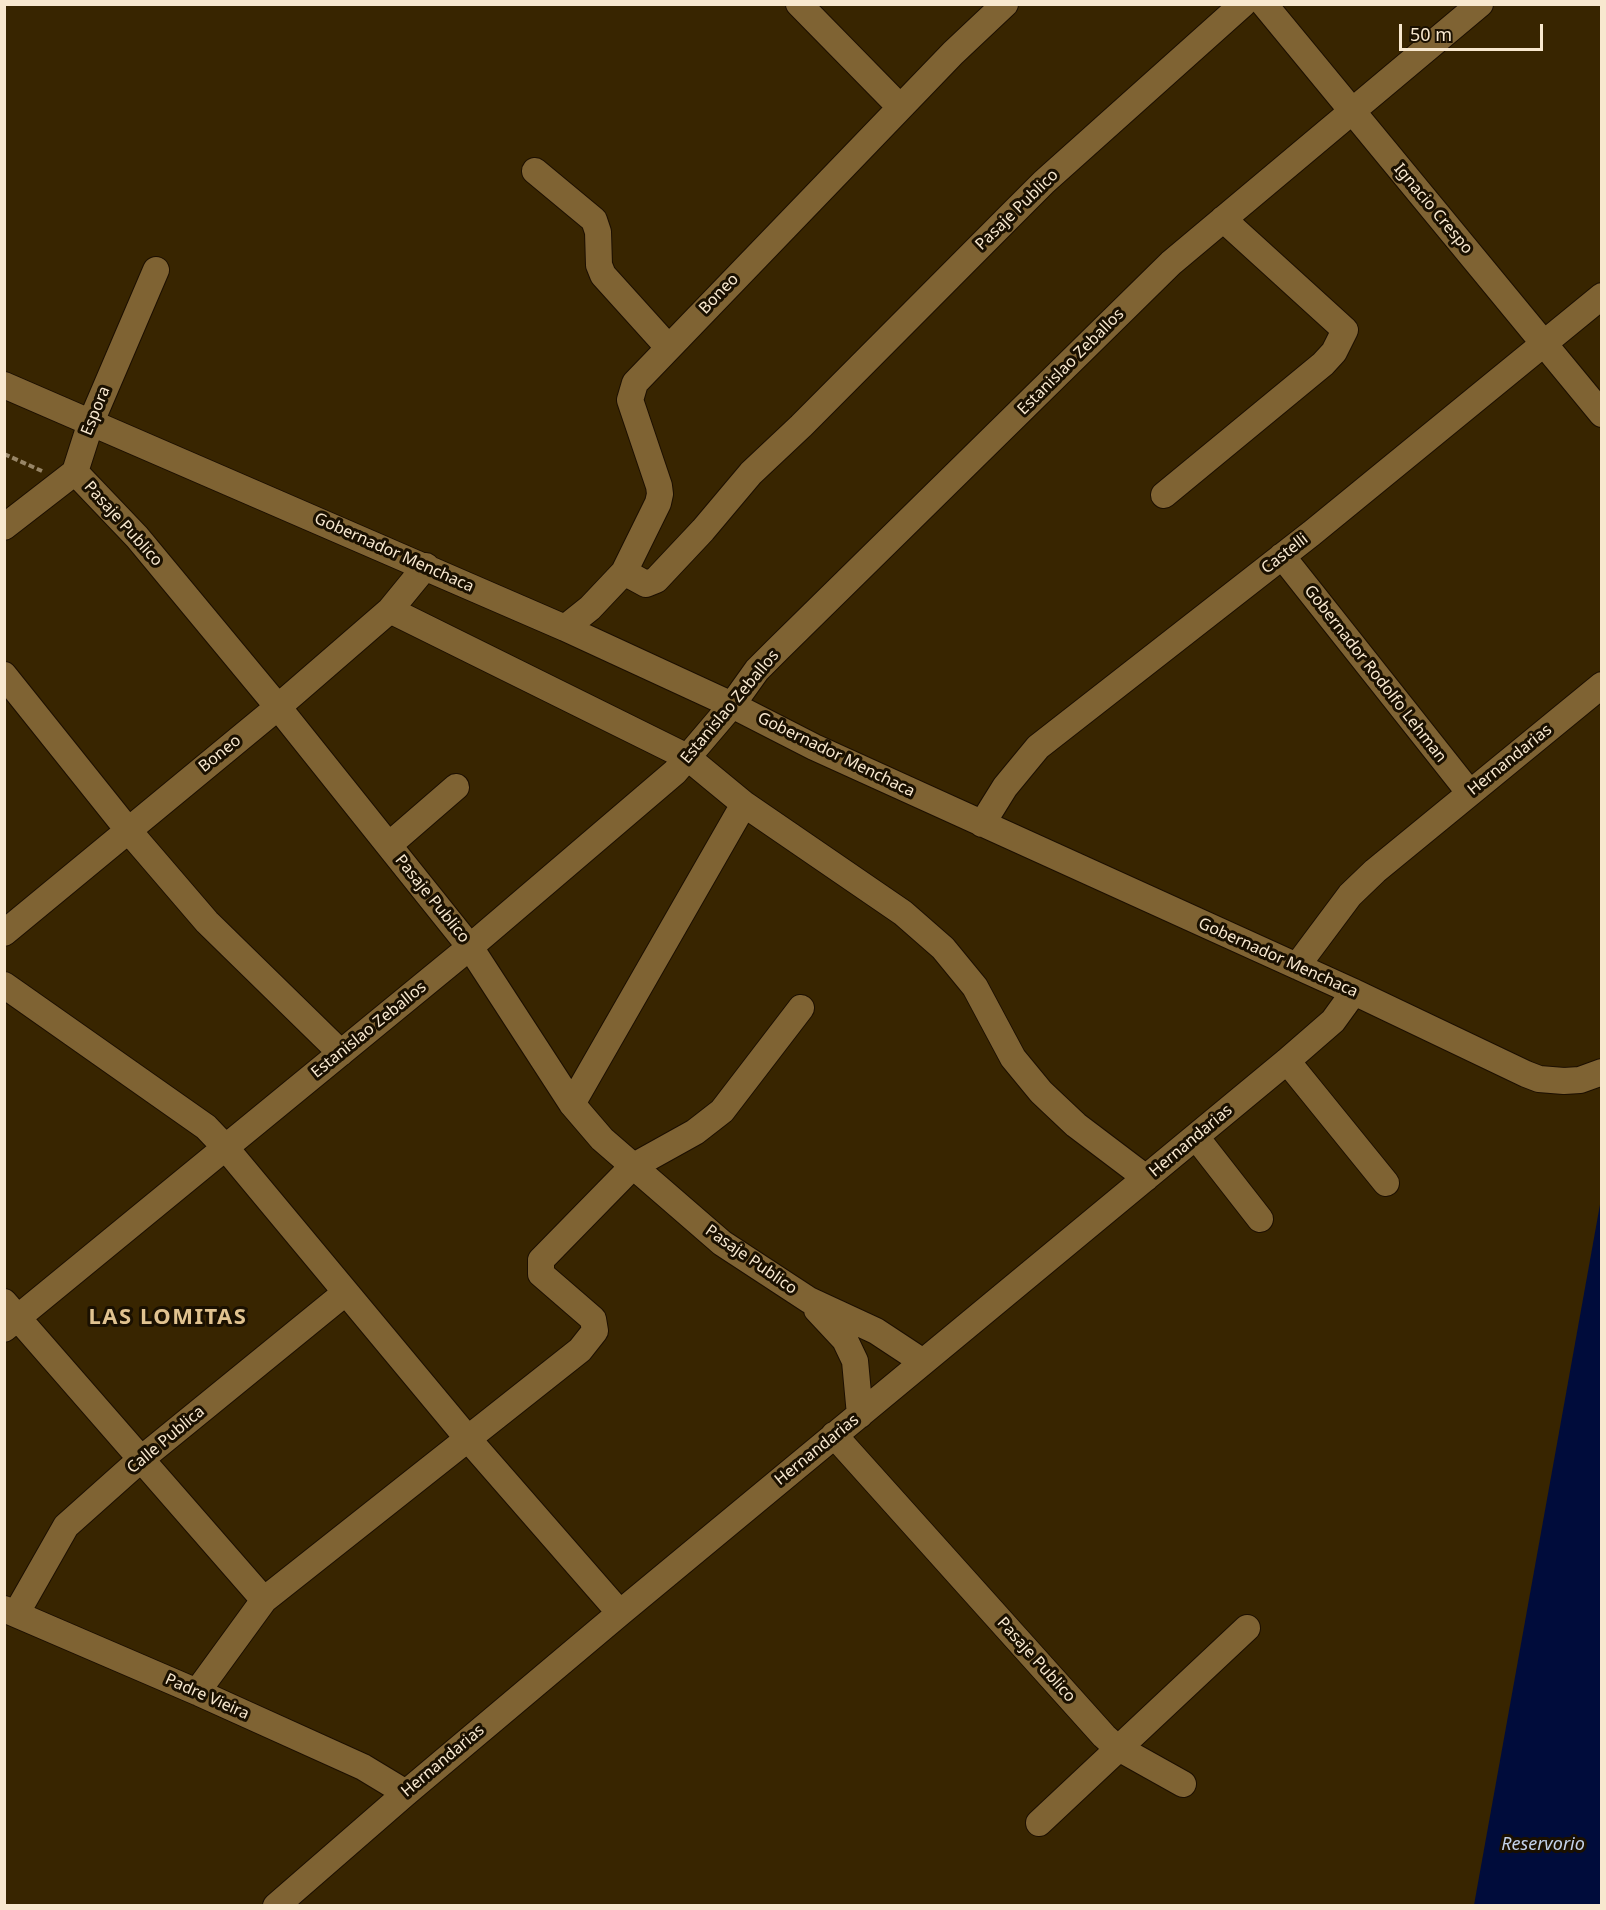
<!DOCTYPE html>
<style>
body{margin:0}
#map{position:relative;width:1606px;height:1910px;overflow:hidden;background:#382500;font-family:"Noto Sans",sans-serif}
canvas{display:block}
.frame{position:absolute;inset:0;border:6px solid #f8e8cf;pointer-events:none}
.scale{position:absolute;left:1399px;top:24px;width:144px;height:27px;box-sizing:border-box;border:3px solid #f8e8cf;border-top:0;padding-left:8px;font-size:18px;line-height:21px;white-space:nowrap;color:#f8e8cf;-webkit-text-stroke:4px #1a1000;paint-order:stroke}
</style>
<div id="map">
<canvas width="1606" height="1910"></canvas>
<div class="frame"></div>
<div class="scale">50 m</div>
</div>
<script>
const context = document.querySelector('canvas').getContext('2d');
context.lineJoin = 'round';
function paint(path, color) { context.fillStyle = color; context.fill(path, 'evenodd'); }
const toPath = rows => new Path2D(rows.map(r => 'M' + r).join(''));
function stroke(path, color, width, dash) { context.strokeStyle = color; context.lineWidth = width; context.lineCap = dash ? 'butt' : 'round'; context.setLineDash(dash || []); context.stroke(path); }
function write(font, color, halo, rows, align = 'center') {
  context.font = font + ' "Noto Sans",sans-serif'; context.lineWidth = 6; context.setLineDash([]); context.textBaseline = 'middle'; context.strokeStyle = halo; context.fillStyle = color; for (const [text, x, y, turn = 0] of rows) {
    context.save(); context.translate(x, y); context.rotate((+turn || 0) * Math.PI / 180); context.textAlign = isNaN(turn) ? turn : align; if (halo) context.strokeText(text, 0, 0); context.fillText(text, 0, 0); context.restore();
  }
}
const water = toPath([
 [1601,1199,1601,1905,1474,1905]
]);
const path = toPath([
 [4,454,42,471]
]);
const minor = toPath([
 [799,4,900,107],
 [1264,4,1602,414],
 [535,171,594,220,598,232,599,265,603,275,668,347],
 [4,385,565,628,732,705,814,747,1354,992,1526,1074,1539,1079,1564,1081,1580,1080,1602,1072],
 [75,472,137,537,278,707,470,947,572,1104,602,1139,722,1243,809,1300,876,1331,923,1362],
 [1164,495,1323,364,1334,352,1345,330,1223,219],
 [4,527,75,472,91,422,156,270],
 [1282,556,1469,792],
 [624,572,646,584,656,580,703,530,751,473,801,426,1011,215,1044,182,1243,4],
 [390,610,687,757,744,804,903,913,943,948,975,987,1013,1058,1041,1092,1076,1125,1146,1178],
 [565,628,590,608,624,572,658,503,660,494,659,486,630,400,635,383,953,53,1005,4],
 [4,675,128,830,207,922,341,1053],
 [982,824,1005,787,1038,747,1312,533,1602,296],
 [389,845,456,787],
 [4,933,278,707,390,610,426,566],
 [1297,966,1350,895,1375,871,1602,685],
 [4,985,206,1127,225,1147,469,1440,620,1613],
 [1287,1061,1386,1183],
 [572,1104,744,804],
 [1196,1137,1260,1219],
 [4,1302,264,1600],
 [817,1310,845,1340,855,1361,860,1415],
 [4,1329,470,947,675,772,732,705,757,670,778,649,1171,263,1480,4],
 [834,1435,1104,1736,1115,1746,1183,1784],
 [4,1609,197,1692,363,1767,406,1793],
 [16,1614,66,1526,140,1460,345,1293],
 [197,1692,264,1600,580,1350,595,1331,593,1319,541,1274,541,1260,632,1167,695,1132,722,1111,801,1008],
 [1039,1823,1247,1628],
 [276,1906,406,1793,620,1613,1287,1061,1333,1021,1354,992]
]);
const streetNames = [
 ["Ignacio Crespo",1433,209,50],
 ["Pasaje Publico",1017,210,-44],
 ["Boneo",719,294,-46],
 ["Estanislao Zeballos",1071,362,-45],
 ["Espora",96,411,-68],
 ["Pasaje Publico",123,524,48],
 ["Gobernador Menchaca",394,553,24],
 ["Castelli",1285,554,-38],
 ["Gobernador Rodolfo Lehman",1375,674,52],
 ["Estanislao Zeballos",730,707,-50],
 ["Boneo",220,754,-39],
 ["Gobernador Menchaca",836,755,26],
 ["Hernandarias",1510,760,-39],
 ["Pasaje Publico",432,899,51],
 ["Gobernador Menchaca",1278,958,24],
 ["Estanislao Zeballos",369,1030,-39],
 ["Hernandarias",1191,1141,-40],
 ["Pasaje Publico",751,1260,35],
 ["Calle Publica",166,1440,-40],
 ["Hernandarias",817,1450,-39],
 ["Pasaje Publico",1036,1660,48],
 ["Padre Vieira",207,1697,24],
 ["Hernandarias",443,1761,-40]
];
const waterNames = [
 ["Reservorio",1543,1845]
];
const districtNames = [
 ["LAS LOMITAS",168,1318]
];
paint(water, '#000c3b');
stroke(minor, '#1c0f00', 28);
stroke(path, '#988667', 4, [6, 3]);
stroke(minor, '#7f6333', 26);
write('16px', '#f8e8cf', '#1a1000', streetNames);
write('italic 18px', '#c3d2ea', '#1a1000', waterNames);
context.letterSpacing = '1.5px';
write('bold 22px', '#e1c390', '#1a1000', districtNames);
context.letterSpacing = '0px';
</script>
